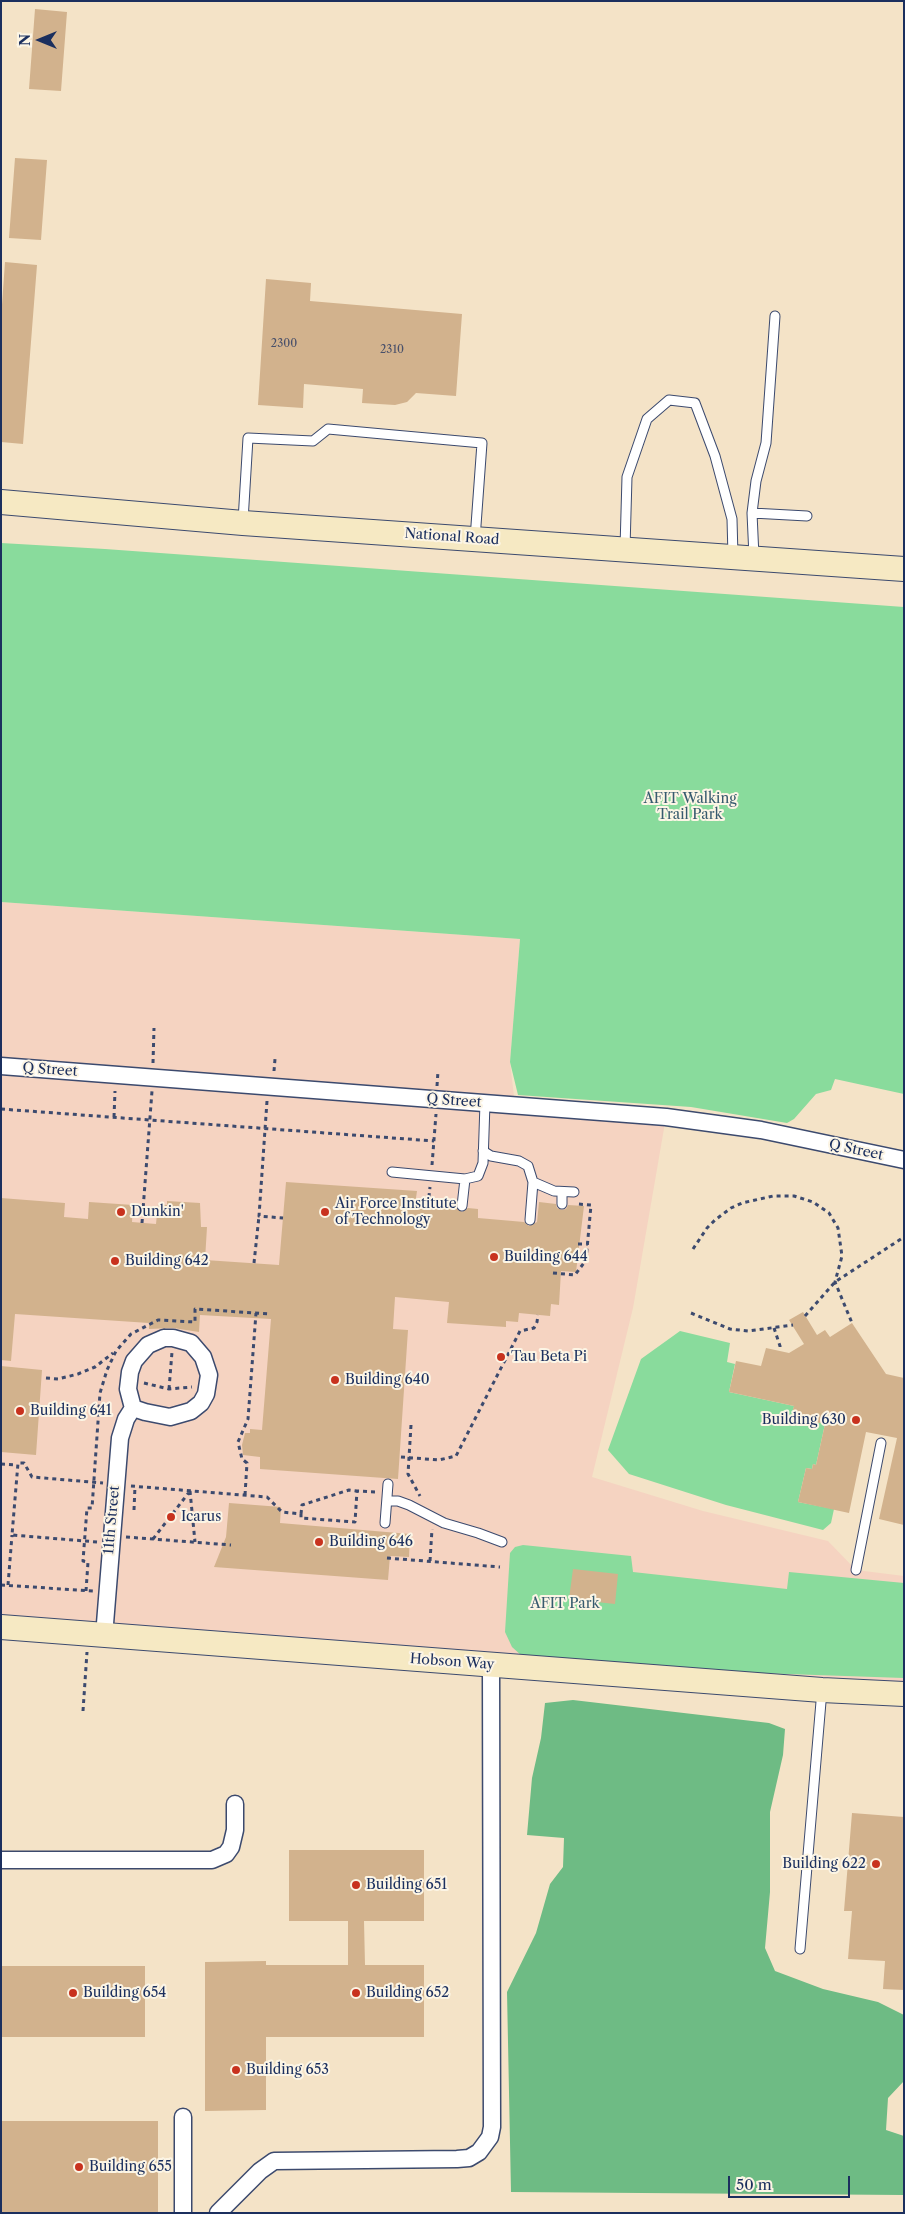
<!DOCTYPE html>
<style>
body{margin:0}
#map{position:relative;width:905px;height:2214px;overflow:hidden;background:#f4e3c7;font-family:"Libre Caslon Text",serif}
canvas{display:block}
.frame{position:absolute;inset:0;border:2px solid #1b2f5e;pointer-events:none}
.north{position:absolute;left:15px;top:15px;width:50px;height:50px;-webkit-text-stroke:4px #fcf5e5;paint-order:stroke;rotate:270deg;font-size:14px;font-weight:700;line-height:20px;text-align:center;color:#1b2f5e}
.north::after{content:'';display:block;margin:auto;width:18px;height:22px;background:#1b2f5e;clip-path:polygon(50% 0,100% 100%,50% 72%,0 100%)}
.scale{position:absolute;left:728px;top:2176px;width:122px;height:22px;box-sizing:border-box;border:2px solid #1b2f5e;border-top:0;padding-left:6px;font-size:15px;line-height:18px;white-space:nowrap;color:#1b2f5e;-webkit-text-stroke:4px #fcf5e5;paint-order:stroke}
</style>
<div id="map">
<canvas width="905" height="2214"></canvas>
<div class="frame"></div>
<div class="north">N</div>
<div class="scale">50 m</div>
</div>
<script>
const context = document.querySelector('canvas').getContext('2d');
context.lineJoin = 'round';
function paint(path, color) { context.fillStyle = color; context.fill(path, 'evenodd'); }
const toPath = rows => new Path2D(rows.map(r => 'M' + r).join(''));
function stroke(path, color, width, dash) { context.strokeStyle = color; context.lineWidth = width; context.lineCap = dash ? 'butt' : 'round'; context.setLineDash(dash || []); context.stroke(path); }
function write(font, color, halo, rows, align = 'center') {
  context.font = font + ' "Libre Caslon Text",serif'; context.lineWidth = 4; context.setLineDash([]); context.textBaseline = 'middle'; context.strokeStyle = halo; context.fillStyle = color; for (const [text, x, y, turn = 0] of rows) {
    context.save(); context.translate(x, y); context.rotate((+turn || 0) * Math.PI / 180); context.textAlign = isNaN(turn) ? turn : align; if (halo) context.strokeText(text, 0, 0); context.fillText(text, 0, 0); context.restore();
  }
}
const built = toPath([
 [1,902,520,939,510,1062,515,1105,666,1117,633,1308,592,1477,703,1511,828,1541,856,1570,904,1576,904,1683,820,1681,132,1626,1,1614]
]);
const green = toPath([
 [1,543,105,549,904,607,904,1094,835,1079,831,1090,816,1094,794,1119,787,1123,691,1107,518,1095,510,1062,520,939,1,902],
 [680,1331,730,1343,727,1362,735,1364,729,1392,794,1406,792,1417,825,1424,816,1465,813,1464,812,1469,806,1468,798,1502,834,1509,831,1523,823,1530,726,1505,629,1474,608,1450,641,1359],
 [523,1545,631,1556,633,1572,787,1589,789,1572,904,1583,904,1678,668,1670,522,1656,512,1647,505,1632,510,1553,515,1547]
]);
const forest = toPath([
 [573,1700,769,1723,785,1729,783,1755,770,1812,770,1892,765,1948,775,1971,823,1989,878,2002,904,2015,904,2081,888,2098,886,2130,904,2136,904,2195,511,2192,507,1992,536,1933,550,1884,563,1867,564,1838,527,1835,532,1778,541,1738,545,1703]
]);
const building = toPath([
 [35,9,67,12,61,91,29,89],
 [15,158,47,160,41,240,9,238],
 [5,262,37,265,23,444,1,442,1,319],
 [266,279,311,283,310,301,462,314,456,396,416,393,407,402,395,405,362,403,363,389,304,384,303,408,258,405],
 [286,1182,417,1191,415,1205,456,1207,462,1212,468,1208,478,1209,478,1218,524,1222,529,1226,537,1222,539,1202,556,1204,557,1208,562,1210,566,1209,568,1205,584,1206,576,1272,561,1271,559,1305,551,1304,550,1316,519,1313,518,1322,506,1321,506,1327,447,1323,449,1302,395,1297,393,1329,408,1330,398,1479,260,1469,260,1457,243,1455,242,1445,245,1433,250,1433,250,1429,262,1430,271,1319,200,1315,199,1332,173,1328,149,1329,149,1323,15,1314,11,1361,1,1360,1,1198,65,1203,64,1217,88,1219,89,1202,133,1205,132,1222,156,1224,158,1204,167,1205,167,1201,200,1203,201,1227,207,1227,205,1260,279,1265],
 [803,1312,817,1335,825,1330,830,1337,852,1323,886,1374,904,1378,904,1525,879,1519,897,1438,866,1432,849,1513,798,1502,806,1468,812,1469,813,1464,816,1465,825,1424,791,1417,794,1406,729,1392,736,1361,761,1366,766,1348,789,1353,804,1344,789,1320],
 [1,1366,42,1370,36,1455,1,1452],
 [229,1503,281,1507,280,1523,410,1534,409,1557,390,1556,388,1580,214,1567,226,1537],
 [573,1569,618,1574,615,1604,569,1599],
 [852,1813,904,1817,904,1990,883,1989,885,1961,848,1959,852,1911,844,1911],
 [289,1850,424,1850,424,1921,364,1921,365,1965,424,1965,424,2037,266,2037,266,2110,205,2111,205,1962,266,1961,266,1965,348,1965,348,1921,289,1921],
 [1,1966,145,1966,145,2037,1,2037],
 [1,2121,158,2121,158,2213,1,2213]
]);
const path = toPath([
 [153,1063,154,1028],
 [274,1071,275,1059],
 [437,1086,438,1071],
 [267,1101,259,1216,283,1218],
 [1,1109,434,1141],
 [114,1117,115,1091],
 [432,1165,436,1114],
 [428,1205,430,1187],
 [142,1223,152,1091],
 [578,1244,588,1244],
 [693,1249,707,1228,715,1220,731,1208,742,1203,773,1196,794,1196,813,1202,829,1213,838,1228,842,1256,835,1282,852,1323],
 [254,1263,259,1216],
 [553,1273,575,1275,586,1260,591,1205,578,1204],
 [691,1313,730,1329,748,1331,793,1325],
 [805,1316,835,1282,904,1237],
 [774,1328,780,1346,780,1351],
 [46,1378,58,1379,78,1374,95,1367,113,1353],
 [144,1383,169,1389,192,1387],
 [169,1389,172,1352],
 [411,1425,408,1474,420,1496],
 [401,1457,439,1460,456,1456,520,1331,534,1328,537,1322,538,1315],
 [1,1464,17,1465],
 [131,1486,267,1497,282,1512,301,1514,301,1518,355,1522,357,1491,377,1492],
 [190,1491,195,1542],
 [245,1495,247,1463,242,1459,238,1442,248,1419,256,1313],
 [134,1510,135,1486],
 [301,1514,302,1505,349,1490,357,1491],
 [126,1537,231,1545],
 [153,1539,190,1491],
 [97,1542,12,1535,18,1463,24,1463,32,1477,103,1483],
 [387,1558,500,1567],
 [430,1561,432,1529],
 [1,1585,93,1591],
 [8,1585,12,1535],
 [86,1591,88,1562,83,1561,87,1508,92,1508,100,1393,107,1370,116,1351,131,1334,158,1320,195,1322,195,1309,271,1314],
 [83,1711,87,1652]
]);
const lane = toPath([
 [752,513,807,516],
 [243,521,248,438,313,441,328,429,482,443,475,539],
 [625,548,627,477,647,419,669,400,695,403,715,456,732,519,733,556],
 [754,557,752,513,756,481,766,443,775,316],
 [483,1151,491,1156,519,1161,528,1166,533,1182,530,1220],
 [392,1172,465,1179,478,1176,483,1163,485,1103],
 [533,1182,554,1191,574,1192],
 [562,1192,562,1204],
 [462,1206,465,1179],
 [387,1501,398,1501,409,1505,444,1523,478,1533,502,1542],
 [385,1523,388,1484],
 [856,1570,881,1443],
 [800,1949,822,1690]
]);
const street = toPath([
 [1,1066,666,1117,761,1130,904,1160],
 [164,1338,173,1338,191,1343,203,1357,209,1375,206,1394,201,1403,191,1411,170,1417,145,1412,133,1408,128,1389,130,1372,134,1361,148,1345,164,1338],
 [104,1636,120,1438,126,1419,133,1408],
 [1,1860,212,1860,226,1854,231,1847,235,1830,235,1804],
 [183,2117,183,2213],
 [218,2213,260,2171,274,2161,457,2159,469,2158,479,2152,490,2137,492,2127,491,1665]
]);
const secondary = toPath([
 [1,502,243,523,904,569],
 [1,1627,822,1690,904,1694]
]);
const markers = [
 [121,1212,5,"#c8321e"],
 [325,1212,5,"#c8321e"],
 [494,1257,5,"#c8321e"],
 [115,1261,5,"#c8321e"],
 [501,1357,5,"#c8321e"],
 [335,1380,5,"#c8321e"],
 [20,1411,5,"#c8321e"],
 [856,1420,5,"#c8321e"],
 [171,1517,5,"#c8321e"],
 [319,1542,5,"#c8321e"],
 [876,1864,5,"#c8321e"],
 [356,1885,5,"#c8321e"],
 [73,1993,5,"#c8321e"],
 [356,1993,5,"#c8321e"],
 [236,2070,5,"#c8321e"],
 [79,2167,5,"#c8321e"]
];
const numberNames = [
 ["2300",284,344],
 ["2310",392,350]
];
const streetNames = [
 ["National Road",452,537,4],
 ["Q Street",50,1070,4],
 ["Q Street",454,1101,4],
 ["Q Street",856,1150,12],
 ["11th Street",112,1520,-85],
 ["Hobson Way",452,1662,4]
];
const parkNames = [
 ["AFIT Walking",690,799],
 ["Trail Park",690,815],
 ["AFIT Park",565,1604]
];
const poiNames = [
 ["Air Force Institute",335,1204],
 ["of Technology",335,1220],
 ["Dunkin'",131,1212],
 ["Building 644",504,1257],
 ["Building 642",125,1261],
 ["Tau Beta Pi",511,1357],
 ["Building 640",345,1380],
 ["Building 641",30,1411],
 ["Building 630",846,1420,"right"],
 ["Icarus",181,1517],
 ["Building 646",329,1542],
 ["Building 622",866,1864,"right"],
 ["Building 651",366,1885],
 ["Building 654",83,1993],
 ["Building 652",366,1993],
 ["Building 653",246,2070],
 ["Building 655",89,2167]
];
paint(built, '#f5d3c1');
paint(green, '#89db9c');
paint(forest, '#6ebb84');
paint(building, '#d2b28d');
stroke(lane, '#3c4a6e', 11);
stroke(street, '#3c4a6e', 19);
stroke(secondary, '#3c4a6e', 26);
stroke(path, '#3c4a6e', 3, [4, 4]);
stroke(lane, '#fff', 9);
stroke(street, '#fff', 16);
stroke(secondary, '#f6e9c3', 24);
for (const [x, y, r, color] of markers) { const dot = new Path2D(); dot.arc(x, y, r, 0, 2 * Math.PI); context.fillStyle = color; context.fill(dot); stroke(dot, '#fcf5e5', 2); }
write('11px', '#49506a', null, numberNames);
write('14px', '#1b2f5e', '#fcf5e5', streetNames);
write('14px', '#365a6e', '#fcf5e5', parkNames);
write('14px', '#1b2f5e', '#fcf5e5', poiNames, 'left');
</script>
